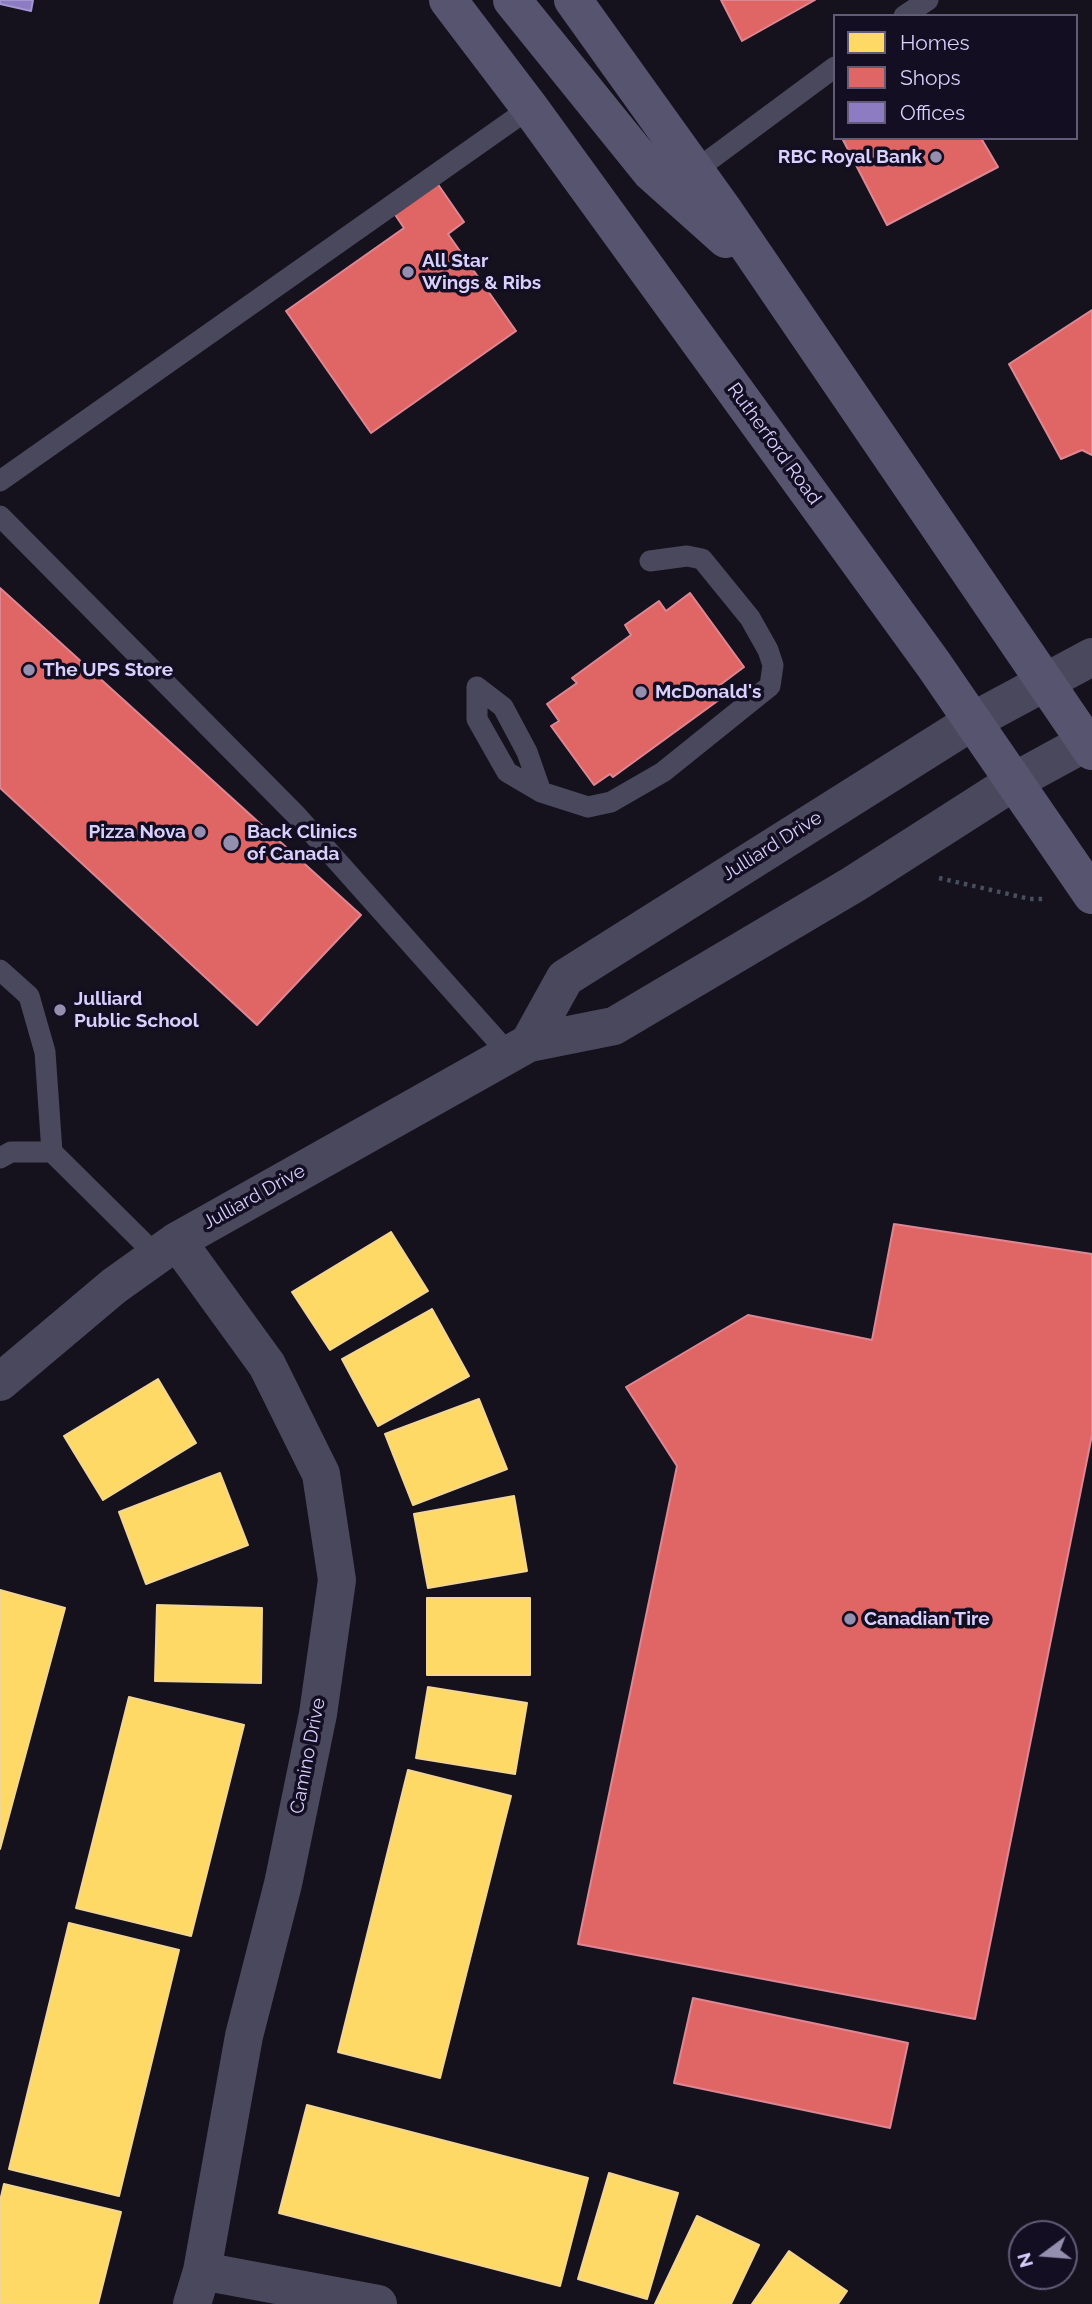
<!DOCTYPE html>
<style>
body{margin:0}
#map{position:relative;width:1092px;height:2304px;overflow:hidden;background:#15121d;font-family:Raleway,sans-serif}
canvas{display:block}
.legend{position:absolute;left:833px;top:14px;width:245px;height:126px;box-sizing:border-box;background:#130e21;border:2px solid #625c79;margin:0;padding:9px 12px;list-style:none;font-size:21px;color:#d8d0fd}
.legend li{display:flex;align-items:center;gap:14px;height:35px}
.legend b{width:35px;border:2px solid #625c79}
.north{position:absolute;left:1008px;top:2220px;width:70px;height:70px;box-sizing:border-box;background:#130e21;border:2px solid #625c79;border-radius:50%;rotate:254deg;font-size:19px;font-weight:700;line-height:28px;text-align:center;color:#d8d0fd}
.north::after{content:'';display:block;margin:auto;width:24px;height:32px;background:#948eaf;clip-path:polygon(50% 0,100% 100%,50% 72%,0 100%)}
</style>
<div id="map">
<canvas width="1092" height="2304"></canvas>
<ul class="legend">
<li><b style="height:19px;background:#ffd966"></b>Homes</li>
<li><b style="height:19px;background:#e06666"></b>Shops</li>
<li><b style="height:19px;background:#8e7cc3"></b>Offices</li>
</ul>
<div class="north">N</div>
</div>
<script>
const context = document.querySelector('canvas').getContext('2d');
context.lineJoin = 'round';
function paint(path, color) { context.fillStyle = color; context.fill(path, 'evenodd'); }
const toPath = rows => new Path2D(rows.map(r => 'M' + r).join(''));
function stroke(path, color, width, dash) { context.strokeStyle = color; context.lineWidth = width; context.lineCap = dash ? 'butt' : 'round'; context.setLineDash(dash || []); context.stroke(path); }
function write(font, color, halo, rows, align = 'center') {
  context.font = font + ' Raleway,sans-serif'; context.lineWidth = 7; context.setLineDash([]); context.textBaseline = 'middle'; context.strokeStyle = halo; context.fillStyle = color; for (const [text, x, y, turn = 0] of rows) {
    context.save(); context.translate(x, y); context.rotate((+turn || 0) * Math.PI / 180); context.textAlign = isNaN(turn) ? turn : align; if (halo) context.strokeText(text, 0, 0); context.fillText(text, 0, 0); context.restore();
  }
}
const homes = toPath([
 [391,1232,428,1291,330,1350,292,1292,391,1232],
 [432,1309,469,1376,378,1426,342,1359,432,1309],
 [158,1379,196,1443,103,1500,64,1436,158,1379],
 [479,1399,507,1469,413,1505,385,1434,479,1399],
 [220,1473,248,1545,146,1584,119,1512,220,1473],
 [514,1496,527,1571,428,1588,414,1514,514,1496],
 [0,1590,65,1608,0,1849,0,1590],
 [427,1598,530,1598,530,1675,427,1675,427,1598],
 [157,1605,262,1608,261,1683,155,1681,157,1605],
 [428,1687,527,1703,515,1774,416,1758,428,1687],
 [129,1697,244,1725,191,1936,76,1908,129,1697],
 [408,1770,511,1796,440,2078,338,2052,408,1770],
 [69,1923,179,1950,119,2196,9,2169,69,1923],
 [307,2105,588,2178,560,2286,279,2213,307,2105],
 [609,2173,678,2193,647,2299,578,2279,609,2173],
 [4,2184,121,2212,98,2304,0,2304,0,2201,4,2184],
 [697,2216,759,2245,731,2304,655,2304,697,2216],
 [789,2251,847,2291,838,2304,752,2304,789,2251]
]);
const shops = toPath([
 [721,0,815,0,742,41,721,0],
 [842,138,981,138,998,167,887,225,842,138],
 [437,183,464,222,448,234,516,331,371,433,286,311,404,228,394,213,437,183],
 [1092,310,1092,455,1082,450,1061,459,1009,364,1092,310],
 [0,588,361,915,257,1025,0,788,0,588],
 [690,593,744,667,716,688,723,697,613,777,610,774,594,785,551,726,559,721,547,704,577,683,572,678,631,635,625,625,659,601,666,611,690,593],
 [894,1224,1092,1254,1092,1435,975,2019,578,1944,677,1466,626,1387,748,1315,872,1340,894,1224],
 [693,1998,908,2043,890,2128,674,2083,693,1998]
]);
const offices = toPath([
 [0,0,33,0,31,11,0,4,0,0]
]);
const path = toPath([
 [939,878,1030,899,1047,899]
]);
const service = toPath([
 [904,16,928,0],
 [696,170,835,67],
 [0,481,530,108],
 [0,516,297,816,509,1054],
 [477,687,503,707,527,752,541,792,588,807,611,802,663,772,770,686,773,665,768,650,750,618,702,559,687,556,650,561],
 [477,687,477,719,507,772,541,792],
 [0,970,29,996,45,1052,52,1152],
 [0,1158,11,1152,52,1152,157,1256]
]);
const minor = toPath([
 [529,1043,565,978,973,721,1092,657],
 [177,1241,267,1365,321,1474,337,1580,318,1714,283,1884,244,2036,202,2271,192,2304],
 [0,1382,114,1286,177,1241,529,1043,614,1026,854,884,1015,781,1092,739],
 [202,2271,378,2304]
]);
const secondary = toPath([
 [448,0,530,108,934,665,1092,895],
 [512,0,651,172,726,239],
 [573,0,722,208,1092,751]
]);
const markers = [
 [936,157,7,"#948eaf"],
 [408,272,7,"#948eaf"],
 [29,670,7,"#948eaf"],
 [641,692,7,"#948eaf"],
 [200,832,7,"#948eaf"],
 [231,843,9,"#948eaf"],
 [60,1010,7,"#948eaf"],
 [850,1619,7,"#948eaf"]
];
const poiNames = [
 ["RBC Royal Bank",922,157,"right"],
 ["All Star",422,261],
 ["Wings & Ribs",422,283],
 ["The UPS Store",43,670],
 ["McDonald's",655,692],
 ["Pizza Nova",186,832,"right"],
 ["Back Clinics",247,832],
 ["of Canada",247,854],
 ["Julliard",74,999],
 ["Public School",74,1021],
 ["Canadian Tire",864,1619]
];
const streetNames = [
 ["Rutherford Road",774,444,54],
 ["Julliard Drive",772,846,-32],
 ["Julliard Drive",254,1197,-29],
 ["Camino Drive",308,1756,-79]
];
paint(homes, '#ffd966');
stroke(homes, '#f3d693', 2);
paint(shops, '#e06666');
stroke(shops, '#de8693', 2);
paint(offices, '#8e7cc3');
stroke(offices, '#a495d4', 2);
stroke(path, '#454f5d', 4.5, [3.5, 5]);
stroke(service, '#4a485d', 21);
stroke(minor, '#4a485d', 38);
stroke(secondary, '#575470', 38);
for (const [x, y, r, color] of markers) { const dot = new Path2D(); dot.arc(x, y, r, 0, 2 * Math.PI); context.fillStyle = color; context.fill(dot); stroke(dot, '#130e21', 2.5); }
write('bold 19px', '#d8d0fd', '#130e21', poiNames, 'left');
write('19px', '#d8d0fd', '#130e21', streetNames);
</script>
